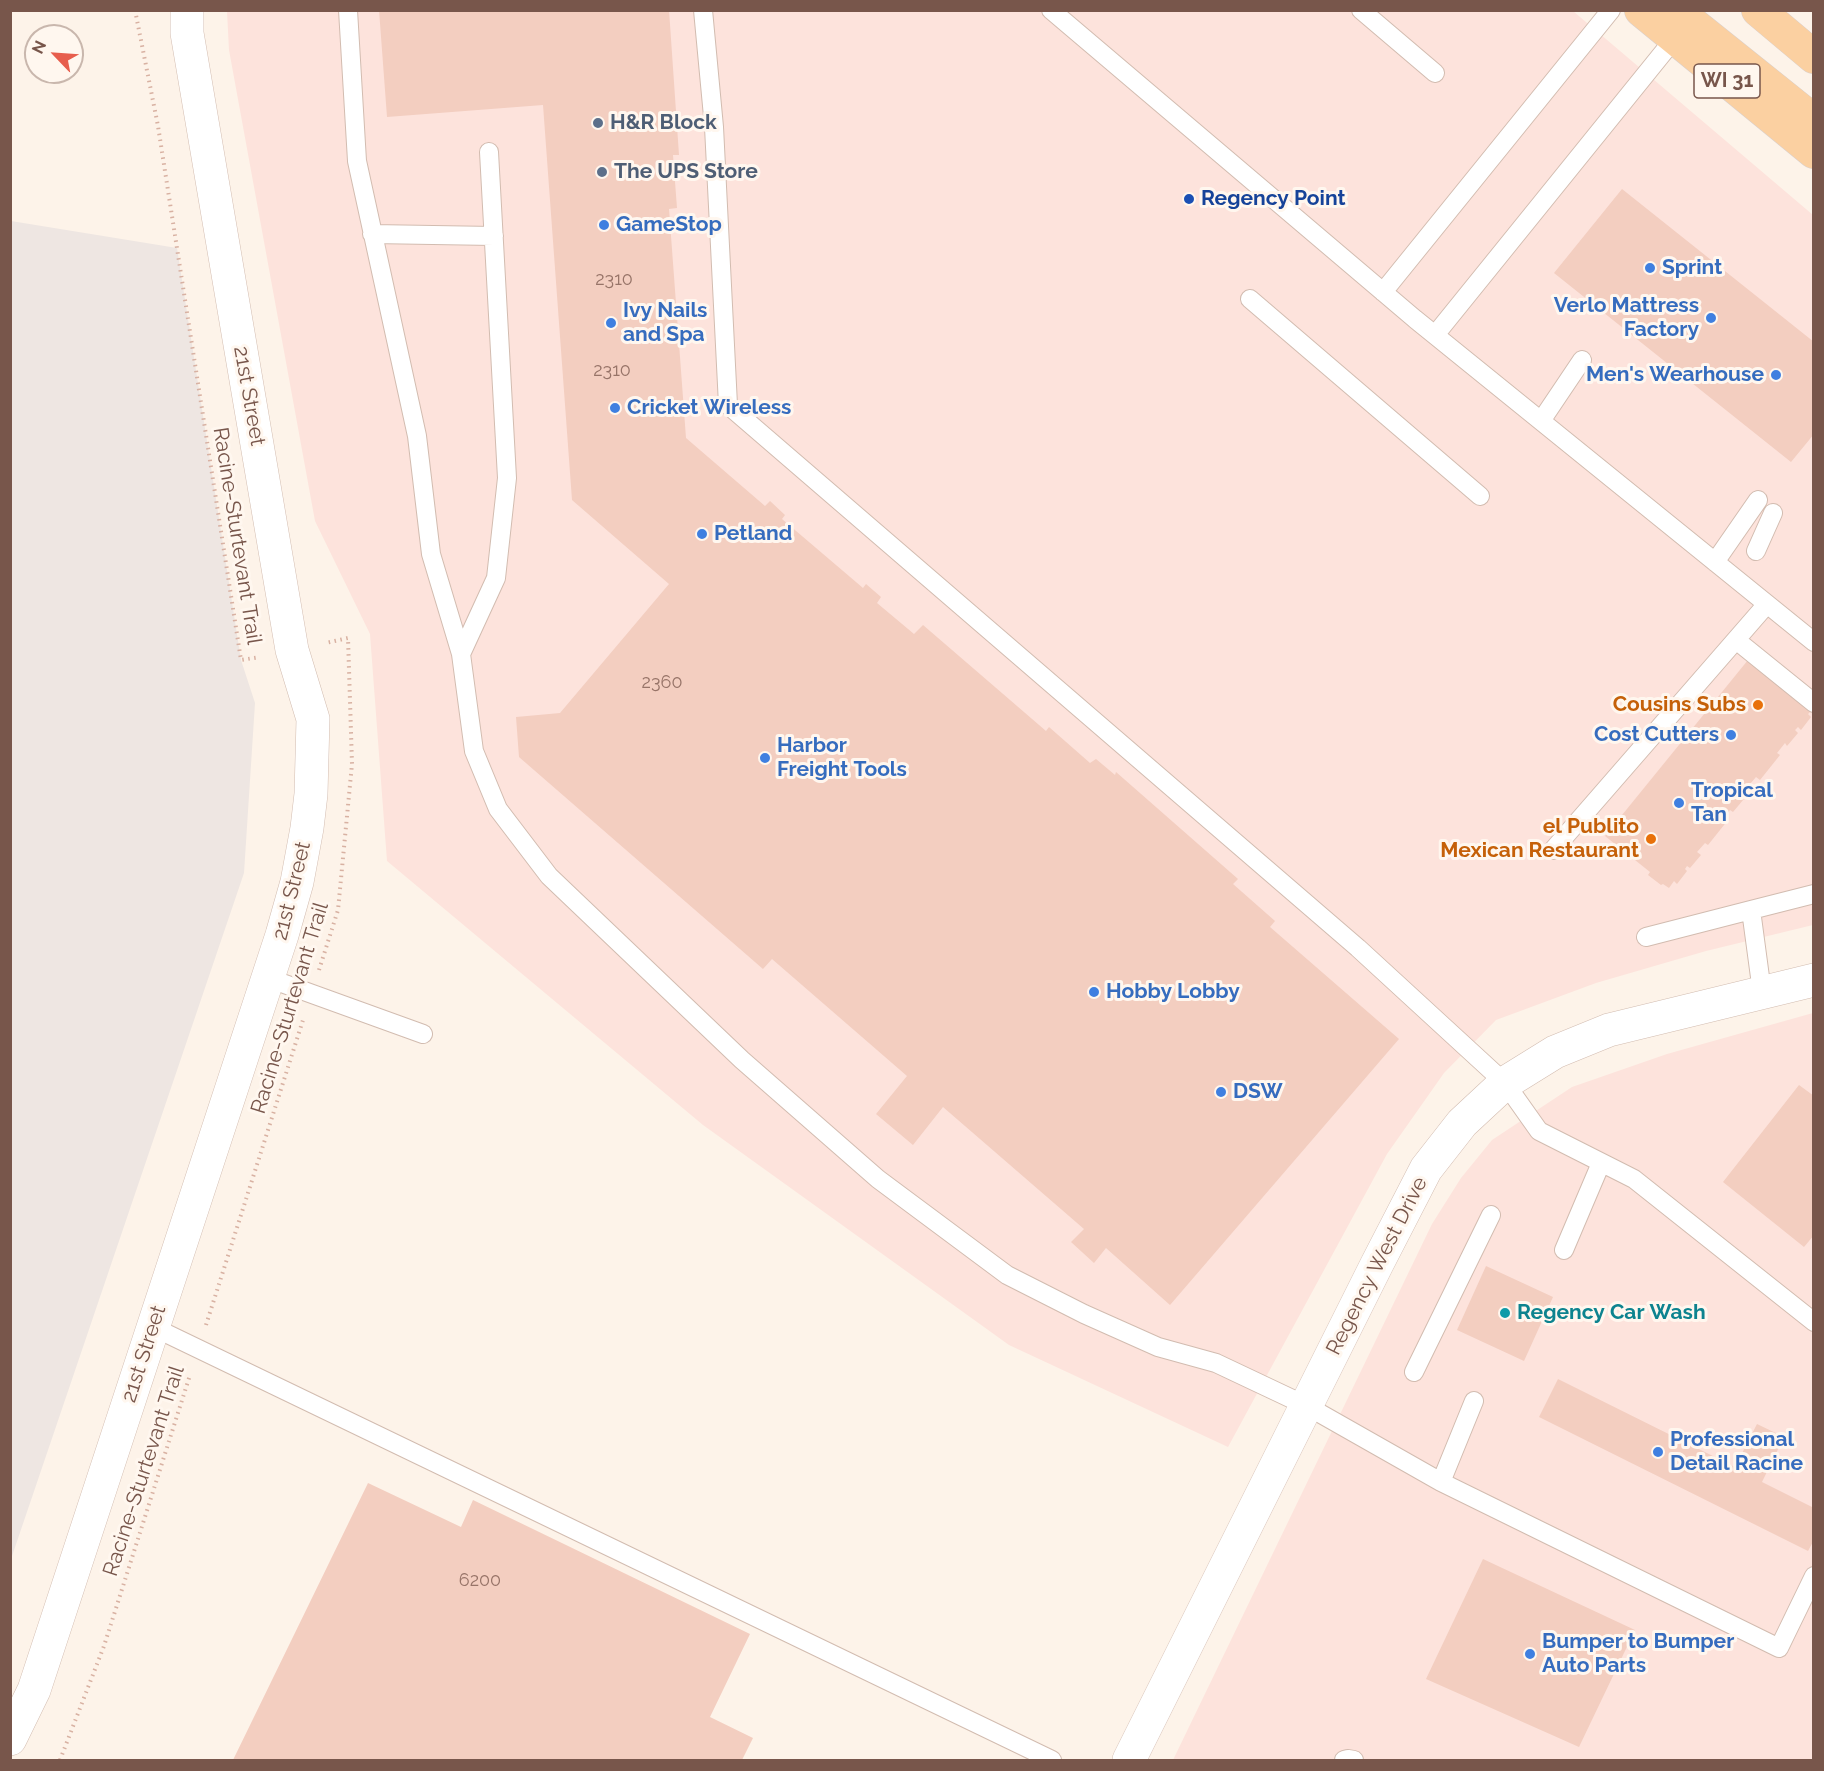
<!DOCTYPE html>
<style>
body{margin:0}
#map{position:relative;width:1824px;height:1771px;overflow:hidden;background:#fdf3e9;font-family:Raleway,sans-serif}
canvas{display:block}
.frame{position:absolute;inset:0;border:12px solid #78564b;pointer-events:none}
.north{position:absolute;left:24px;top:24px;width:60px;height:60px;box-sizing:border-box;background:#fff7ef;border:2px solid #c9b7ad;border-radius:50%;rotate:295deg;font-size:16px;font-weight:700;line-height:24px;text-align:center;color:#78564b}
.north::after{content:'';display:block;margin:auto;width:21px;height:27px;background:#e75e4d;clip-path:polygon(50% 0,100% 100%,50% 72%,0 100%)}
</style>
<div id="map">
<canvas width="1824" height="1771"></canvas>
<div class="frame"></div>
<div class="north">N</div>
</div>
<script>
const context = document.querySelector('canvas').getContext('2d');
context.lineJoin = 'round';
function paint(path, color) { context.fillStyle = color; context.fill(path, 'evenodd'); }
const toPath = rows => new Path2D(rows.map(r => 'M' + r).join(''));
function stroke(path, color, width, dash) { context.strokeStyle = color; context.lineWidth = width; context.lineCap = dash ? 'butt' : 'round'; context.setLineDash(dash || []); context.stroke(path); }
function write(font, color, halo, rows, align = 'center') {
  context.font = font + ' Raleway,sans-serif'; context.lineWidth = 6; context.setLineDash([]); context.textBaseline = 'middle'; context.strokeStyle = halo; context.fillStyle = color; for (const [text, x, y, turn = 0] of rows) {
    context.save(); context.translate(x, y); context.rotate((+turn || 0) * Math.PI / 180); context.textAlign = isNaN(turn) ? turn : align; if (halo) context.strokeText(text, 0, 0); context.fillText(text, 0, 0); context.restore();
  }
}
const commercial = toPath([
 [227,11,1573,11,1813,215,1813,925,1706,951,1596,983,1496,1020,1444,1073,1387,1154,1228,1447,1009,1345,703,1125,387,861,370,634,315,521,229,50],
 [1813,1013,1813,1760,1173,1760,1432,1224,1461,1178,1492,1140,1572,1087,1667,1054]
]);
const industrial = toPath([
 [11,221,177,248,241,660,255,703,244,873,11,1559]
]);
const building = toPath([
 [379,10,669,10,679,155,673,155,677,208,669,209,686,438,765,506,770,501,785,515,782,519,863,588,866,584,881,597,877,603,914,634,923,625,1046,731,1049,727,1090,763,1096,759,1115,775,1116,772,1238,879,1233,884,1275,921,1270,927,1399,1039,1170,1305,1106,1248,1094,1263,1071,1242,1084,1229,943,1107,913,1145,876,1114,907,1076,772,959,763,969,519,757,516,717,560,713,669,584,572,500,543,105,387,117],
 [1622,189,1814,342,1814,434,1791,462,1554,273],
 [1748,660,1811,711,1808,714,1811,717,1801,730,1798,727,1795,730,1798,733,1787,746,1785,743,1777,753,1780,755,1760,780,1756,777,1750,784,1754,787,1733,812,1730,810,1724,817,1728,820,1708,845,1705,843,1697,852,1701,855,1690,868,1687,866,1685,869,1687,871,1677,884,1674,881,1669,888,1663,884,1661,885,1648,875,1650,872,1605,836],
 [1799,1085,1814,1096,1814,1235,1804,1247,1723,1182],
 [1486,1266,1553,1297,1524,1361,1457,1330],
 [1558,1379,1735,1467,1757,1424,1784,1437,1762,1482,1814,1508,1814,1540,1808,1551,1539,1417],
 [368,1483,461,1527,473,1500,750,1634,710,1717,753,1738,742,1760,233,1760],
 [1483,1559,1635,1630,1579,1747,1426,1679]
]);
const path = toPath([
 [135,10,158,126,241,660,260,657],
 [319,970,338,910,352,764,348,638,326,643],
 [206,1325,303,1020],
 [60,1760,104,1646,190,1375]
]);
const lane = toPath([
 [348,10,357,161,417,436,431,554,461,654],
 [703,10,714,127,728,405,1358,948,1505,1083,1539,1131,1634,1179,1814,1322],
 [1051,10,1415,319,1814,642],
 [1361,10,1435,73],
 [489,152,507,478,496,578,461,654,474,751,498,809,549,876,742,1060,878,1179,1007,1275,1084,1314,1158,1347,1216,1363,1307,1406,1441,1482,1779,1648,1814,1576],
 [372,234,494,236],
 [1383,292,1611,10],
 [1250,299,1480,496],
 [1435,335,1679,33],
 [1541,421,1582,360],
 [1756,551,1773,513],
 [1715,562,1758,500],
 [1736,640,1814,703],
 [1553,850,1767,604],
 [1751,910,1814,894],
 [1646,937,1751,910,1762,992],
 [268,978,423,1034],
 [1564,1250,1601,1163],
 [153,1327,1052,1760],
 [1414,1372,1491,1215],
 [1441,1482,1474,1401],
 [1344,1760,1348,1759,1354,1760]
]);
const street = toPath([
 [10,1739,34,1690,282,935,297,882,307,828,311,794,313,719,292,650,187,33,187,10],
 [1129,1760,1377,1264,1426,1169,1462,1123,1505,1083,1555,1052,1609,1030,1814,980]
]);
const primary = toPath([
 [1641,10,1814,152],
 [1758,10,1814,57],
 [1669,13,1688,20,1814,121]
]);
const markers = [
 [598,123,6,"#5c6f8a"],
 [602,172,6,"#5c6f8a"],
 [1189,199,6,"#1a4fb4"],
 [604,225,6,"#3f7fe0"],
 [1650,268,6,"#3f7fe0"],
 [1711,318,6,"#3f7fe0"],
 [611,323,6,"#3f7fe0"],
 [1776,375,6,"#3f7fe0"],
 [615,408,6,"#3f7fe0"],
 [702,534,6,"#3f7fe0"],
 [1758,705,6,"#e8710a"],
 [1731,735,6,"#3f7fe0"],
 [765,758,6,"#3f7fe0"],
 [1679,803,6,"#3f7fe0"],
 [1651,839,6,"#e8710a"],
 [1094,992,6,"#3f7fe0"],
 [1221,1092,6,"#3f7fe0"],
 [1505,1313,6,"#0f9aa8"],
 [1658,1452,6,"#3f7fe0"],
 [1530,1654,6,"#3f7fe0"]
];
const numberNames = [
 ["2310",614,280],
 ["2310",612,371],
 ["2360",662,683],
 ["6200",480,1581]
];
const shields = [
 [1727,81,66]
];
const shieldNames = [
 ["WI 31",1727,81]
];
const serviceNames = [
 ["H&R Block",610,123],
 ["The UPS Store",614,172]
];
const transitNames = [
 ["Regency Point",1201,199]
];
const shopNames = [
 ["GameStop",616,225],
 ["Sprint",1662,268],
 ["Verlo Mattress",1699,306,"right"],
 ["Factory",1699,330,"right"],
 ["Ivy Nails",623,311],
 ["and Spa",623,335],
 ["Men's Wearhouse",1764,375,"right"],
 ["Cricket Wireless",627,408],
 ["Petland",714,534],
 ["Cost Cutters",1719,735,"right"],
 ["Harbor",777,746],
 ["Freight Tools",777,770],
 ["Tropical",1691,791],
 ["Tan",1691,815],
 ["Hobby Lobby",1106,992],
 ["DSW",1233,1092],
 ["Professional",1670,1440],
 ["Detail Racine",1670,1464],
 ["Bumper to Bumper",1542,1642],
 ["Auto Parts",1542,1666]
];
const streetNames = [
 ["21st Street",249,396,80],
 ["Racine-Sturtevant Trail",237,536,81],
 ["21st Street",292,891,-76],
 ["Racine-Sturtevant Trail",290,1008,-73],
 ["Regency West Drive",1377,1266,-63],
 ["21st Street",144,1354,-72],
 ["Racine-Sturtevant Trail",144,1471,-72]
];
const foodNames = [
 ["Cousins Subs",1746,705],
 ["el Publito",1639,827],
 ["Mexican Restaurant",1639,851]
];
const cultureNames = [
 ["Regency Car Wash",1517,1313]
];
paint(commercial, '#fde3dc');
paint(industrial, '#eee6e2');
paint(building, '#f3cec0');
stroke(lane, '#d2bcb0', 20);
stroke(street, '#d2bcb0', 34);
stroke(primary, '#d9d0cd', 34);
stroke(path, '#d8b1a2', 4, [1.5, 4.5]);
stroke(lane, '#fff', 18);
stroke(street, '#fff', 33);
stroke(primary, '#fbd0a1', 33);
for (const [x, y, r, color] of markers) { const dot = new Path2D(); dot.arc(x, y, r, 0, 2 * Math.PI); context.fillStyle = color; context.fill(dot); stroke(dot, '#fff7ef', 2); }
write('18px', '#977468', null, numberNames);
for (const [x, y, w] of shields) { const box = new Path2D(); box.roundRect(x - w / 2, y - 17, w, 34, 4.5); context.fillStyle = '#fff7ef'; context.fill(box); stroke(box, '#78564b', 1.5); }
write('bold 20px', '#78564b', null, shieldNames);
write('bold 21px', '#4e5e75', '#fff7ef', serviceNames, 'left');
write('bold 21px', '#164399', '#fff7ef', transitNames, 'left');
write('bold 21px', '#366cbe', '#fff7ef', shopNames, 'left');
write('21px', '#78564b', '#fff7ef', streetNames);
write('bold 21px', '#c56008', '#fff7ef', foodNames, 'right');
write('bold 21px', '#0d838f', '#fff7ef', cultureNames, 'left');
</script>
